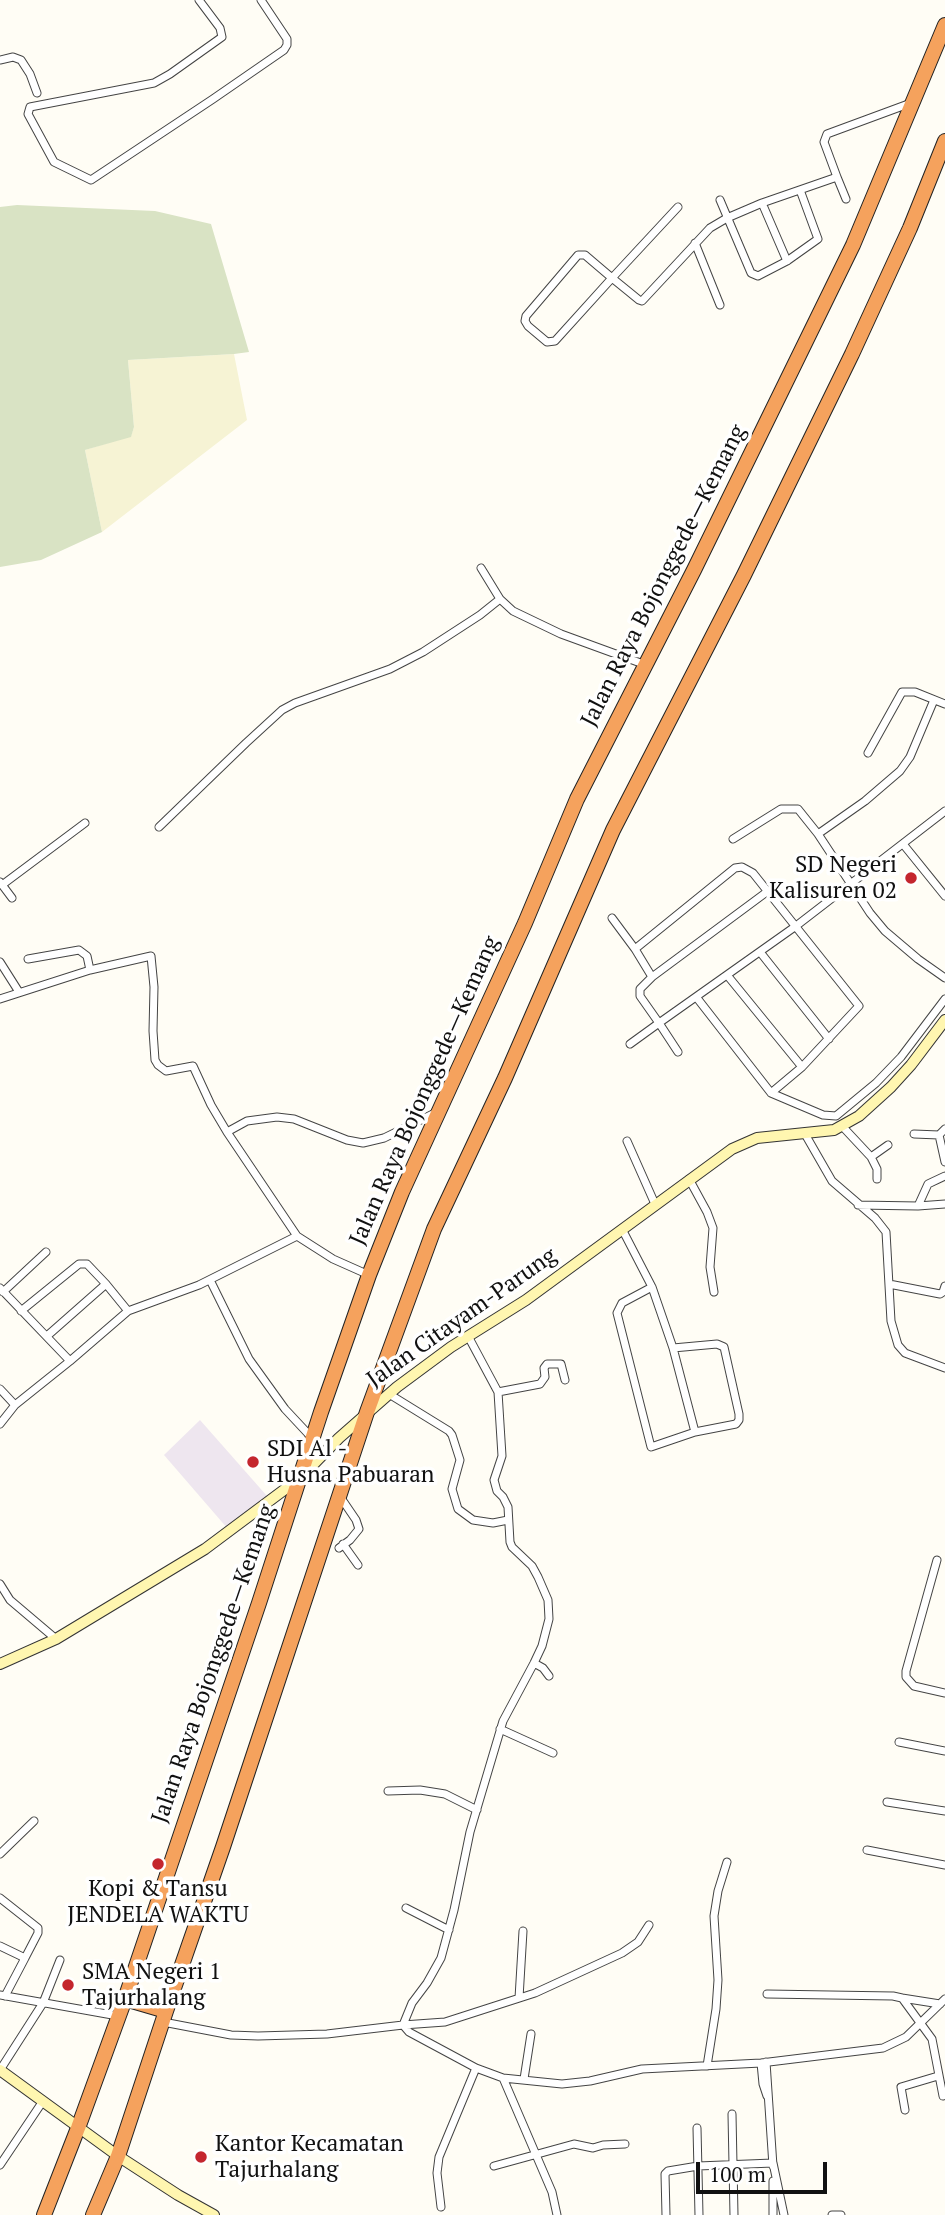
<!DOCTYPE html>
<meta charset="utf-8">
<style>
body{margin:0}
#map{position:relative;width:945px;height:2215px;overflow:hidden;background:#fffdf5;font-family:"PT Serif",serif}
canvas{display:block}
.scale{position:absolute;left:696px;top:2162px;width:131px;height:32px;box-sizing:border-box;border:4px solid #111;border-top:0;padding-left:9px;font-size:21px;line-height:24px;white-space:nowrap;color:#111;-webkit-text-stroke:5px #fff;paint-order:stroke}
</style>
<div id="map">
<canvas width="945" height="2215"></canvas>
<div class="scale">100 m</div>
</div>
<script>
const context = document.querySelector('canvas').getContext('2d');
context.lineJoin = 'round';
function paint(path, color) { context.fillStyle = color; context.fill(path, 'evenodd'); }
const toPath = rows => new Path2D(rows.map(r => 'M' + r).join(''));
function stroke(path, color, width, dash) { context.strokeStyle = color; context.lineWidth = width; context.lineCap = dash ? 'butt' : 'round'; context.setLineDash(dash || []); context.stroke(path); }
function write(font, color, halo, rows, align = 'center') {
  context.font = font + ' "PT Serif",serif'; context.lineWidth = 7; context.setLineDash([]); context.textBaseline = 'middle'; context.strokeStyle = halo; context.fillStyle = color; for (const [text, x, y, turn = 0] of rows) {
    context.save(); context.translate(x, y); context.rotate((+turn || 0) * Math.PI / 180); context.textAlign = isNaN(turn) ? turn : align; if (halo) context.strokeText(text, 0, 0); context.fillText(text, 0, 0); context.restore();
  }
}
const industrial = toPath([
 [200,1420,267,1496,228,1529,164,1455]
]);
const farmland = toPath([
 [234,354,247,420,102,532,85,450,131,436,134,427,128,360]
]);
const cemetery = toPath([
 [17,205,155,211,211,224,249,352,234,354,128,360,134,427,131,437,85,450,102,532,41,560,0,567,0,207]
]);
const street = toPath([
 [199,0,220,28,222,37,170,74,154,83,30,107,28,114,54,162,91,180,213,99,284,50,287,45,287,39,261,0],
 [0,60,13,57,21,60,30,74,37,93],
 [837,177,846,199],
 [720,200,751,273,758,276,787,261,818,239,800,190],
 [762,203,787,261],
 [678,207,612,278,555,341,547,342,528,326,525,321,526,316,578,255,585,255,592,261,612,278,628,291,639,300,642,301,710,228,727,218,762,203,837,177,824,142,827,134,911,103],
 [695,243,720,305],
 [481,568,500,599,513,611,561,634,646,665],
 [868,753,902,692,915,692,945,704],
 [159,827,246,743,282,710,295,703,390,669,423,652,480,615,500,599],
 [818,834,865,801,900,771,910,757,934,700],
 [733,839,781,809,798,809,818,834,870,913,885,931,918,959,945,978],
 [903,844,945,896],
 [0,882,12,898],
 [2,885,85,823],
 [768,891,652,977,640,989,640,996,659,1023,796,926,945,811],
 [612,918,635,949],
 [760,952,829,1039],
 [28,959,79,950,87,956,90,970],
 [0,962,19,992],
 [727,975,802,1067],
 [652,977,635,949,735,868,742,867,753,873,859,1006,802,1067,771,1093,697,998],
 [0,999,90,970,151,956,154,987,153,1031,155,1060,158,1065,166,1071,193,1066,211,1105,227,1132,297,1236,333,1259,369,1275],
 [630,1044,659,1023,678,1052],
 [771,1093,823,1115,836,1116,876,1083,901,1057,945,999],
 [842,1126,871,1157,888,1145],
 [227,1132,247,1121,277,1117,294,1119,347,1140,363,1143,384,1138,439,1111],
 [805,1134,832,1181,875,1218,886,1232,891,1321,898,1345,905,1353,945,1368],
 [914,1134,939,1135,945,1129],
 [939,1135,945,1162],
 [627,1141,655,1204],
 [871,1157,877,1169,877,1179],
 [689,1179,707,1212,713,1228,710,1267,714,1292],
 [858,1205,918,1206,928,1184,945,1176],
 [918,1206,945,1204],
 [622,1229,652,1287,673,1348,695,1432],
 [210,1280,249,1359,285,1409,313,1439],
 [889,1284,940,1294,943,1292,945,1286],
 [652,1287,622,1303,617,1313,651,1447,695,1432,736,1424,739,1420,739,1414,724,1347,717,1344,673,1348],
 [0,1288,70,1361,15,1405,0,1424],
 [3,1292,46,1252],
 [21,1311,79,1264,87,1264,106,1284,128,1311,70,1361],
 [128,1311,199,1285,297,1236],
 [47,1336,106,1284],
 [468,1336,498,1392,502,1456,494,1480,497,1491,503,1497,508,1507,510,1542,512,1547,532,1566,538,1577,548,1600,549,1619,542,1646,534,1663,503,1721,470,1832,454,1910,441,1958,427,1983,412,2003,403,2025,445,2022,535,1993,622,1953,638,1942,649,1925],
 [0,1389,15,1405],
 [498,1392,540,1384,545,1377,544,1368,547,1364,561,1364,565,1380],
 [389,1394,449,1431,452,1435,460,1460,452,1489,458,1509,473,1520,493,1523,508,1520],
 [343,1544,358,1565],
 [339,1548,350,1540,359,1529,356,1520,339,1495],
 [937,1560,906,1671,906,1677,914,1686,945,1693],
 [0,1584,10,1600,56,1639],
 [534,1663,543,1668,549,1676],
 [500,1729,553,1753],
 [899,1742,945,1751],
 [388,1791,420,1790,445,1794,477,1810],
 [887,1802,945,1811],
 [867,1850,945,1865],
 [0,1854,34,1821],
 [0,1898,38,1928,38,1933,25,1958],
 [406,1908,449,1930],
 [0,1946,25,1958,5,1996],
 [767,1994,893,1996,902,1998,932,2039,943,2096],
 [0,1995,118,2016],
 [519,1998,523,1931],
 [902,1998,940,2004],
 [163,2022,231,2035,258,2036,327,2034,403,2025,409,2032,476,2068,503,2078,552,2192,557,2215],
 [766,2062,773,2166],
 [761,2063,763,2084,767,2096],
 [707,2066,716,2009,718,1980,714,1916,718,1891,727,1862],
 [0,2070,43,2003,60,1960],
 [503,2078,562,2084,590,2081,642,2069,761,2063,883,2048,906,2037,945,1999],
 [524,2079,531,2034],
 [905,2110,901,2087,938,2076],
 [732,2114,734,2215],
 [697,2128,699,2215],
 [0,2165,43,2101],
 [494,2166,574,2144,593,2148,603,2145,625,2144],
 [773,2181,773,2215],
 [441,2207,437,2173,439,2157,476,2068],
 [666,2215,665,2174,668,2171,698,2166,773,2163,784,2215],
 [832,2215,841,2215]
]);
const secondary = toPath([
 [0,1664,56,1639,205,1549,300,1478,339,1438,397,1387,451,1347,526,1300,732,1149,757,1138,834,1130,859,1116,891,1087,911,1065,945,1020],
 [0,2070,118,2156,178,2195,214,2215]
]);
const highway = toPath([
 [125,1999,166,2011],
 [44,2215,78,2128,125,1999,259,1603,321,1412,369,1275,402,1192,525,923,577,799,694,570,853,245,945,25],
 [93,2215,118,2156,166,2011,223,1847,367,1412,434,1229,505,1078,613,830,744,575,852,354,910,228,945,141]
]);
const markers = [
 [911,878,7,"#c4262e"],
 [253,1462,7,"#c4262e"],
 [158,1864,7,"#c4262e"],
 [68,1985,7,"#c4262e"],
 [201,2157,7,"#c4262e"]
];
const streetNames = [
 ["Jalan Raya Bojonggede—Kemang",664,576,-63],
 ["Jalan Raya Bojonggede—Kemang",425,1091,-66],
 ["Jalan Citayam-Parung",462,1318,-35],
 ["Jalan Raya Bojonggede—Kemang",214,1664,-71]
];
const poiNames = [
 ["SD Negeri",897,865,"right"],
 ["Kalisuren 02",897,891,"right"],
 ["SDI Al -",267,1449],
 ["Husna Pabuaran",267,1475],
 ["Kopi & Tansu",158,1889,"center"],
 ["JENDELA WAKTU",158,1915,"center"],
 ["SMA Negeri 1",82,1972],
 ["Tajurhalang",82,1998],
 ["Kantor Kecamatan",215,2144],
 ["Tajurhalang",215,2170]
];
paint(industrial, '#eee6ef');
paint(farmland, '#f6f3d4');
paint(cemetery, '#d9e3c4');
stroke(street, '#444', 9);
stroke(secondary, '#333', 12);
stroke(highway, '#222', 16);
stroke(street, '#fff', 7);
stroke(secondary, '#fff6b0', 10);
stroke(highway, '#f5a25d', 14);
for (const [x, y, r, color] of markers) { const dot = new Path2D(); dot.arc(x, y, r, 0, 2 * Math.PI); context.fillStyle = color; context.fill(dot); stroke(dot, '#fff', 2.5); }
write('23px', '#111', '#fff', streetNames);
write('23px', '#111', '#fff', poiNames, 'left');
</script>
